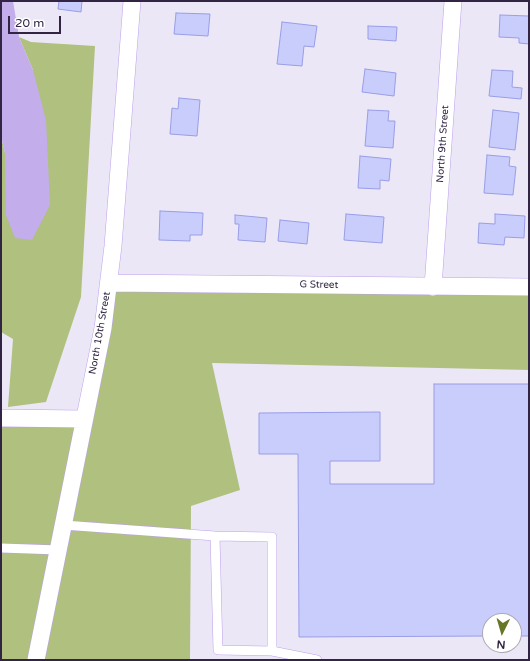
<!DOCTYPE html>
<style>
body{margin:0}
#map{position:relative;width:530px;height:661px;overflow:hidden;background:#ece7f7;font-family:"Varela Round",sans-serif}
canvas{display:block}
.frame{position:absolute;inset:0;border:2px solid #312543;pointer-events:none}
.north{position:absolute;left:482px;top:613px;width:40px;height:40px;box-sizing:border-box;background:#fff;border:1px solid #ada8b4;border-radius:50%;rotate:185deg;font-size:11px;font-weight:700;line-height:16px;text-align:center;color:#312543}
.north::after{content:'';display:block;margin:auto;width:14px;height:18px;background:#667826;clip-path:polygon(50% 0,100% 100%,50% 72%,0 100%)}
.scale{position:absolute;left:8px;top:16px;width:53px;height:18px;box-sizing:border-box;border:2px solid #312543;border-top:0;padding-left:5px;font-size:12px;line-height:14px;white-space:nowrap;color:#312543;-webkit-text-stroke:3px #fff;paint-order:stroke}
</style>
<div id="map">
<canvas width="530" height="661"></canvas>
<div class="frame"></div>
<div class="north">N</div>
<div class="scale">20 m</div>
</div>
<script>
const context = document.querySelector('canvas').getContext('2d');
context.lineJoin = 'round';
function paint(path, color) { context.fillStyle = color; context.fill(path, 'evenodd'); }
const toPath = rows => new Path2D(rows.map(r => 'M' + r).join(''));
function stroke(path, color, width, dash) { context.strokeStyle = color; context.lineWidth = width; context.lineCap = dash ? 'butt' : 'round'; context.setLineDash(dash || []); context.stroke(path); }
function write(font, color, halo, rows, align = 'center') {
  context.font = font + ' "Varela Round",sans-serif'; context.lineWidth = 3.5; context.setLineDash([]); context.textBaseline = 'middle'; context.strokeStyle = halo; context.fillStyle = color; for (const [text, x, y, turn = 0] of rows) {
    context.save(); context.translate(x, y); context.rotate((+turn || 0) * Math.PI / 180); context.textAlign = isNaN(turn) ? turn : align; if (halo) context.strokeText(text, 0, 0); context.fillText(text, 0, 0); context.restore();
  }
}
const forest = toPath([
 [19,37,31,42,95,46,81,297,46,402,8,407,13,339,1,332,1,136,5,153,33,70],
 [106,284,529,287,529,370,212,363,240,490,191,506,190,660,1,660,1,414,83,415]
]);
const water = toPath([
 [1,1,13,1,19,37,33,70,46,120,50,205,32,240,15,238,6,215,5,153,1,136]
]);
const building = toPath([
 [59,1,82,1,81,12,58,9,59,1],
 [176,13,210,14,208,36,174,34,176,13],
 [500,15,529,16,529,44,519,43,519,38,499,37,500,15],
 [282,22,317,26,314,47,304,46,302,66,277,64,282,22],
 [368,26,397,27,396,41,368,39,368,26],
 [365,69,396,73,394,96,362,92,365,69],
 [492,70,513,71,512,87,522,88,521,99,489,96,492,70],
 [179,98,200,100,197,136,170,134,172,108,178,109,179,98],
 [368,110,389,111,388,121,395,121,393,148,365,146,368,110],
 [493,110,519,113,515,150,489,147,493,110],
 [487,155,510,157,509,166,516,167,513,195,484,193,487,155],
 [360,156,391,159,389,181,380,180,380,189,358,188,360,156],
 [160,211,203,213,202,235,190,235,190,241,159,240,160,211],
 [346,214,384,217,382,243,344,240,346,214],
 [495,214,525,216,524,238,505,237,504,245,478,243,479,223,495,224,495,214],
 [235,215,267,218,265,242,238,240,239,224,235,224,235,215],
 [280,220,309,223,307,244,278,241,280,220],
 [434,384,529,384,529,636,514,636,514,621,490,621,490,636,299,637,298,454,259,454,259,413,380,412,380,461,330,461,330,484,434,484,434,384]
]);
const lane = toPath([
 [63,525,215,536,272,537,272,651,218,650,215,536],
 [1,548,58,550],
 [272,651,317,660]
]);
const street = toPath([
 [109,283,529,287],
 [433,287,453,1],
 [1,418,84,419],
 [36,660,103,328,113,246,132,1]
]);
const streetNames = [
 ["North 9th Street",443,144,-86],
 ["G Street",319,285,1],
 ["North 10th Street",100,333,-80]
];
paint(forest, '#afc07f');
paint(water, '#c3adeb');
paint(building, '#c9cdfc');
stroke(building, '#989de7', 1);
stroke(lane, '#bca1eb', 10);
stroke(street, '#bca1eb', 18);
stroke(lane, '#fff', 9);
stroke(street, '#fff', 17);
write('10px', '#312543', '#fff', streetNames);
</script>
